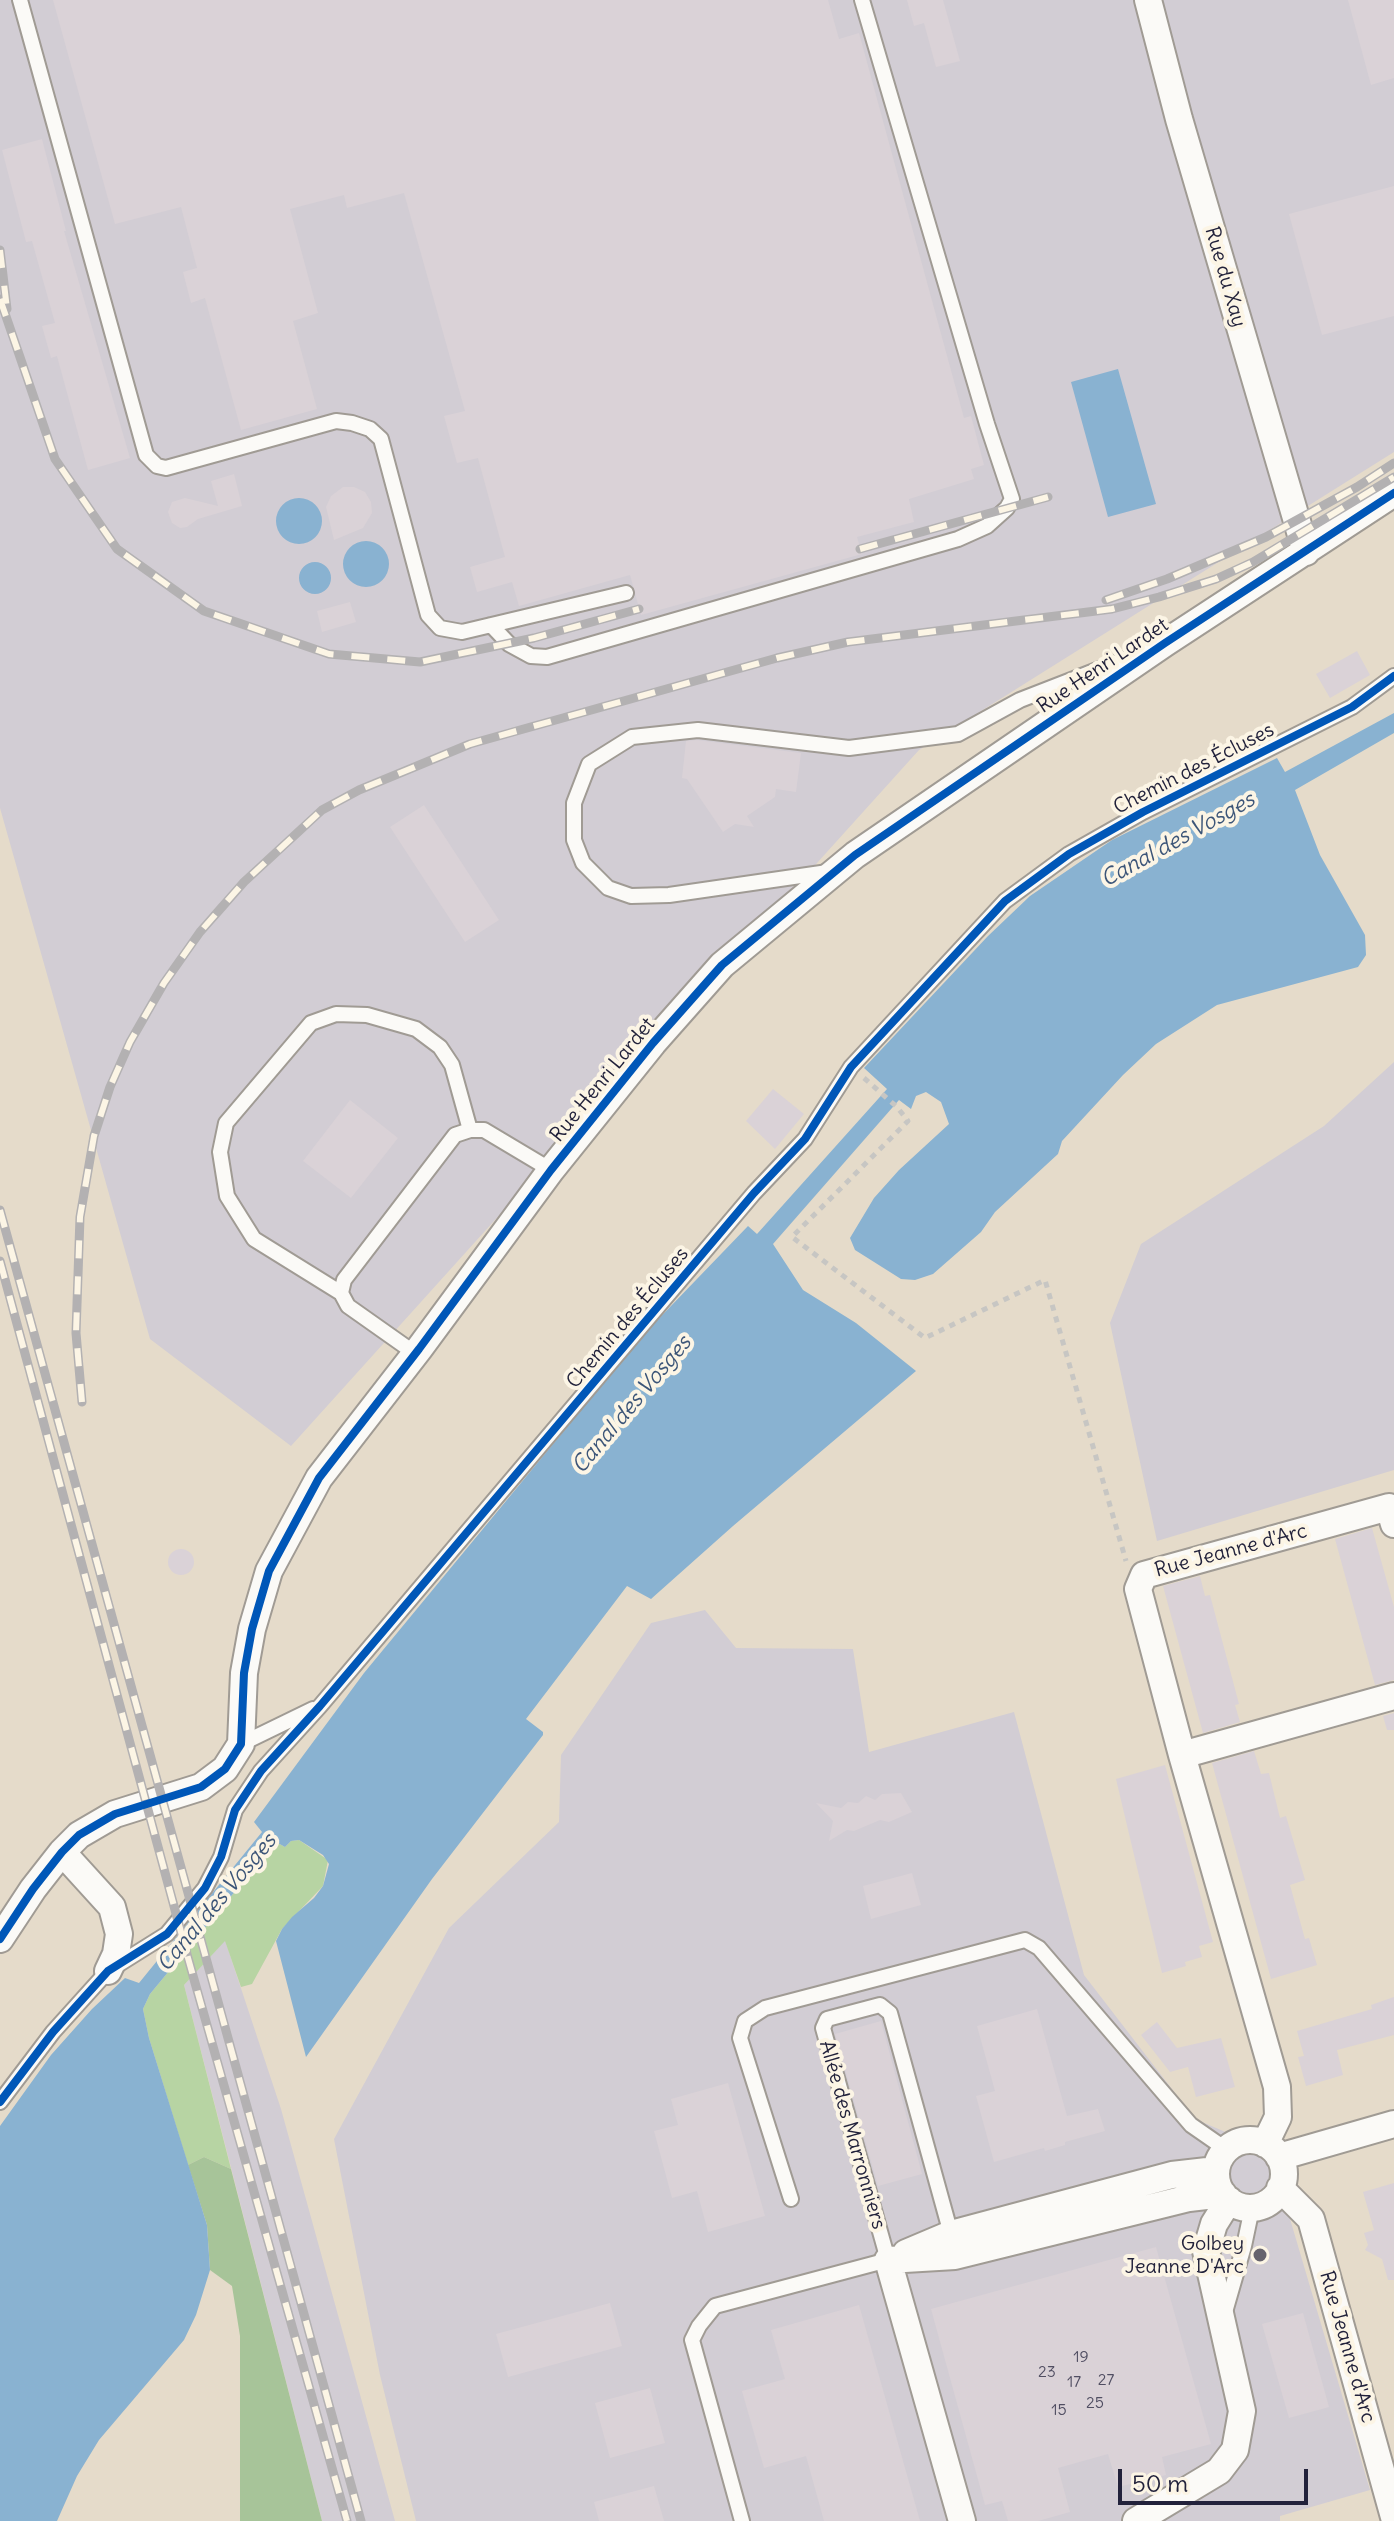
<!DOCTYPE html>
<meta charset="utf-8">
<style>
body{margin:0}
#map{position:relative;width:1394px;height:2521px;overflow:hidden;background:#e5dbca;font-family:Delius,sans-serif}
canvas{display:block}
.scale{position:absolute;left:1118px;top:2469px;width:190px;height:36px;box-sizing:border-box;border:4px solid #22223b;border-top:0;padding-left:10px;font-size:24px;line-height:28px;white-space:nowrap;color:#22223b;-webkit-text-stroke:6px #fcf5e5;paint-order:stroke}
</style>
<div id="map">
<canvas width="1394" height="2521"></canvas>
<div class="scale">50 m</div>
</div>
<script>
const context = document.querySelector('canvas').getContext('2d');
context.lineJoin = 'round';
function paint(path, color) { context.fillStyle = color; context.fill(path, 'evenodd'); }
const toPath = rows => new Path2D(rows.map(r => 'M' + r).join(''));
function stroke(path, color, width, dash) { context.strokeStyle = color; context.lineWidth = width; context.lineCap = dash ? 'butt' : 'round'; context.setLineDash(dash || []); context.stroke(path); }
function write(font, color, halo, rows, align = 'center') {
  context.font = font + ' Delius,sans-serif'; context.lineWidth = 8; context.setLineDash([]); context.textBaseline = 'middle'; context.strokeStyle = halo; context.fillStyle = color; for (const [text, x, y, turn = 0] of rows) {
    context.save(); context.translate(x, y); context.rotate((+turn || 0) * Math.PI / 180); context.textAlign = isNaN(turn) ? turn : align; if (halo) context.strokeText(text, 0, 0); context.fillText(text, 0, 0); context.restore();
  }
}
const industrial = toPath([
 [0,0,1394,0,1394,452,919,750,291,1446,150,1339,0,808],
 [1394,1062,1394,1470,1157,1541,1110,1323,1141,1244,1324,1126],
 [705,1610,736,1648,853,1649,869,1752,1014,1712,1084,1975,1195,2119,1270,2151,1370,2490,1280,2516,1280,2521,416,2521,380,2375,334,2139,449,1928,559,1822,561,1755,651,1623],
 [225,1940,281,2109,395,2521,322,2521,184,1985]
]);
const green = toPath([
 [299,1840,328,1860,323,1886,282,1929,252,1984,241,1987,225,1941,184,1985,231,2169,204,2157,188,2165,149,2038,143,2009,150,1994,276,1842,285,1847,291,1841]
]);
const forest = toPath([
 [204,2157,231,2169,322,2521,240,2521,240,2336,232,2286,210,2270,207,2225,188,2165]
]);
const water = toPath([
 [1118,369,1156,504,1108,517,1071,382],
 '276 521a23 23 0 1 1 46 0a23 23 0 1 1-46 0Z',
 '343 564a23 23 0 1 1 46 0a23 23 0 1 1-46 0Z',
 '299 578a16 16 0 1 1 32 0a16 16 0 1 1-32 0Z',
 [1394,713,1394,733,1295,790,1320,855,1365,935,1366,955,1358,967,1217,1005,1156,1044,1123,1075,1062,1141,1058,1154,995,1212,981,1232,933,1274,915,1280,901,1279,855,1250,850,1238,874,1198,899,1170,949,1124,941,1102,926,1092,916,1096,911,1109,899,1100,773,1244,803,1290,856,1323,916,1371,733,1526,651,1599,627,1586,526,1719,543,1732,543,1735,432,1879,306,2057,276,1941,282,1929,292,1917,314,1898,323,1886,329,1864,323,1855,299,1840,291,1841,285,1847,276,1842,150,1994,143,2009,149,2038,207,2225,210,2270,196,2315,184,2340,99,2440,77,2476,57,2521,0,2521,0,2126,51,2055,92,2009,125,1978,139,1983,262,1832,254,1822,364,1673,643,1335,748,1226,757,1234,887,1089,864,1068,988,936,1030,896,1112,840,1277,758,1285,772]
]);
const building = toPath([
 [53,0,828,0,839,39,859,33,964,418,971,416,984,465,971,469,974,479,909,499,914,522,857,537,862,554,641,615,630,575,519,606,512,582,477,592,470,567,505,557,478,458,457,463,444,416,465,411,404,193,347,208,344,195,290,209,318,313,293,321,317,409,241,430,205,298,191,303,183,272,197,268,181,207,115,224],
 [907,0,943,0,960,61,936,67,924,23,914,26],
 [1348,0,1394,0,1394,78,1371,85],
 [42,139,66,231,64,231,130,458,88,470,57,356,51,358,42,326,55,323,32,241,26,242,2,150],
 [1394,186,1394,316,1322,335,1289,214],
 [234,474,242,506,198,519,187,527,180,528,172,523,168,512,172,502,185,498,218,506,211,481],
 [343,487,354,487,365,492,371,502,372,513,363,528,334,540,326,507,331,496],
 [350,602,356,622,322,632,317,611],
 [1357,651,1370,675,1330,698,1316,674],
 [697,740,801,753,796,792,776,789,775,797,747,816,754,827,735,824,723,832,687,779,682,778,686,741],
 [424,805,499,920,465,942,390,827],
 [773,1089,804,1114,775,1149,746,1121],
 [350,1100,398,1138,351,1198,303,1161],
 [1372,1528,1394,1607,1394,1680,1375,1685,1335,1539],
 '168 1562a13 13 0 1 1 26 0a13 13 0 1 1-26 0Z',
 [1200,1576,1205,1596,1210,1595,1239,1704,1235,1705,1240,1722,1203,1733,1163,1586],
 [1394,1713,1394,1730,1387,1730,1383,1716],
 [1254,1751,1261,1774,1269,1773,1280,1818,1286,1816,1305,1880,1290,1885,1305,1939,1309,1938,1317,1965,1271,1979,1212,1763],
 [1165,1765,1213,1942,1199,1946,1202,1957,1185,1962,1186,1966,1162,1973,1116,1779],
 [901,1793,912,1812,889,1822,880,1820,854,1831,847,1830,829,1841,833,1821,816,1803,841,1808,848,1802,858,1803,866,1796,875,1800,882,1794],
 [912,1873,921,1905,871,1919,863,1886],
 [1394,1997,1394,2035,1337,2050,1343,2075,1306,2086,1298,2057,1304,2056,1297,2031,1372,2009,1371,2005],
 [1037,2009,1067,2116,1098,2109,1105,2131,1065,2142,1065,2145,1045,2151,1044,2148,994,2162,976,2096,995,2091,977,2026],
 [881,2021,922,2174,878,2186,835,2034],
 [1157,2022,1177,2048,1221,2038,1235,2087,1196,2097,1188,2067,1170,2072,1141,2035],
 [728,2083,765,2216,708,2232,697,2191,672,2198,654,2131,678,2125,671,2099],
 [1394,2183,1394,2280,1388,2280,1382,2259,1365,2250,1368,2245,1364,2233,1374,2230,1363,2192],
 [1156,2247,1211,2444,1162,2457,1166,2475,1118,2487,1108,2454,1058,2468,1070,2512,1038,2521,1008,2521,1002,2501,985,2505,931,2309],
 [610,2303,622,2346,508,2377,496,2334],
 [859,2305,920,2521,824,2521,806,2456,764,2468,742,2391,785,2379,771,2330],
 [1303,2313,1329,2407,1289,2418,1262,2324],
 [650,2388,665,2443,610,2458,595,2403],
 [654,2486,664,2521,599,2521,594,2502]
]);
const path = toPath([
 [864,1078,897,1107,908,1121,792,1237,925,1338,1045,1280,1126,1561]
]);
const lane = toPath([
 [20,0,146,455,157,466,166,468,336,421,352,423,370,429,381,439,428,615,440,628,462,632,626,593],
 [491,625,509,644,531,656,547,657,958,539,987,526,1007,508,1012,499,987,424,862,0],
 [828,872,669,895,631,896,608,888,583,863,574,840,574,803,589,764,632,737,698,730,849,748,958,734,1020,700,1128,658],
 [341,1293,254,1239,227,1196,220,1152,226,1123,311,1023,336,1014,367,1015,416,1029,440,1047,452,1065,470,1130],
 [416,1354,348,1306,341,1293,344,1280,455,1135,470,1130,484,1130,551,1170],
 [241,1744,313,1709],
 [0,2102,53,2032,108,1971,167,1934,205,1888,221,1857,235,1810,261,1771,320,1706,754,1193,805,1139,851,1067,1005,901,1069,854,1143,812,1352,707,1394,676],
 [791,2199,740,2038,745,2021,765,2008,1025,1940,1039,1948,1191,2125,1227,2150],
 [1225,2312,1244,2246,1252,2208],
 [742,2521,692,2340,699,2326,715,2306,888,2260,823,2028,827,2019,880,2005,890,2013,951,2234]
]);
const street = toPath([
 [1148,0,1179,119,1306,552],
 [1182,1755,1394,1696],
 [62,1852,112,1907,119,1934,116,1954,108,1971],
 [0,1939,33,1889,62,1852,79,1835,115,1814,201,1787,225,1769,241,1744,244,1673,252,1629,269,1571,319,1478,419,1349,551,1170,653,1043,722,965,855,855,1165,643,1394,493],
 '1216 2174a34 34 0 1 1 68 0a34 34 0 1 1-68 0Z',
 [1265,2144,1278,2117,1277,2087,1182,1755,1138,1589,1144,1575,1389,1507,1394,1524],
 [1279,2157,1394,2124],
 [1280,2188,1311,2219,1394,2517],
 [906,2253,951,2234,1172,2175,1216,2170],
 [888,2260,955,2256,1189,2198,1223,2194],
 [888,2260,962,2521],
 [1136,2521,1219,2471,1235,2450,1242,2411,1206,2251,1214,2224,1229,2200]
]);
const rail = toPath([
 [0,250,7,309],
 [0,299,55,459,117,549,204,611,329,654,420,662,534,638,639,609],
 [860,549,1048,497],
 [1106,600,1167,579,1266,537,1357,487,1394,463],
 [0,1210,361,2521],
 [0,1261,188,1958,347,2521],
 [82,1402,76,1333,80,1217,94,1136,110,1087,130,1042,164,983,200,932,244,882,322,810,359,790,470,744,777,658,848,642,1112,609,1159,597,1216,579,1253,562,1394,477]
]);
const cycleway = toPath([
 [0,1939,33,1889,62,1852,79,1835,115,1814,201,1787,225,1769,241,1744,244,1673,252,1629,269,1571,319,1478,419,1349,551,1170,653,1043,722,965,855,855,1165,643,1394,493],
 [0,2102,53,2032,108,1971,167,1934,205,1888,221,1857,235,1810,261,1771,320,1706,754,1193,805,1139,851,1067,1005,901,1069,854,1143,812,1352,707,1394,676]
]);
const markers = [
 [1260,2255,8,"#66636d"]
];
const numberNames = [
 ["19",1081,2357],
 ["23",1047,2372],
 ["27",1106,2380],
 ["17",1074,2382],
 ["25",1095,2403],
 ["15",1059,2410]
];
const streetNames = [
 ["Rue du Xay",1225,277,74],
 ["Rue Henri Lardet",1103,666,-34],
 ["Chemin des Écluses",1194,769,-27],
 ["Rue Henri Lardet",603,1080,-51],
 ["Chemin des Écluses",628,1318,-50],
 ["Rue Jeanne d'Arc",1231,1551,-15],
 ["Allée des Marronniers",852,2135,74],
 ["Rue Jeanne d'Arc",1347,2347,74]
];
const poiNames = [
 ["Golbey",1244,2244],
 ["Jeanne D'Arc",1244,2267]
];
const waterNames = [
 ["Canal des Vosges",1178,840,-29],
 ["Canal des Vosges",632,1405,-50],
 ["Canal des Vosges",217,1903,-50]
];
paint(industrial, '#d2cdd4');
paint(green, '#b7d4a3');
paint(forest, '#a7c499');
paint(water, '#89b2d1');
paint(building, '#dad2d7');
stroke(lane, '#a09b94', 18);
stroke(street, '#a09b94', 30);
stroke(path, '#c7c6c3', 5, [6, 6]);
stroke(lane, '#fbfaf7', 14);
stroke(street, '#fbfaf7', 26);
stroke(rail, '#b3b1b2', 9);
stroke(rail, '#fcf5e5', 6, [18]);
stroke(cycleway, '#0057b8', 8);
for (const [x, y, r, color] of markers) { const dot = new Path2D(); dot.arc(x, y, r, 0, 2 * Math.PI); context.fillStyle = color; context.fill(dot); stroke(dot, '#fcf5e5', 3); }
write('16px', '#504e62', null, numberNames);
write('20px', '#22223b', '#fcf5e5', streetNames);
write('20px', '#22223b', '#fcf5e5', poiNames, 'right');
write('italic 22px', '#3c5578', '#fcf5e5', waterNames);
</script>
